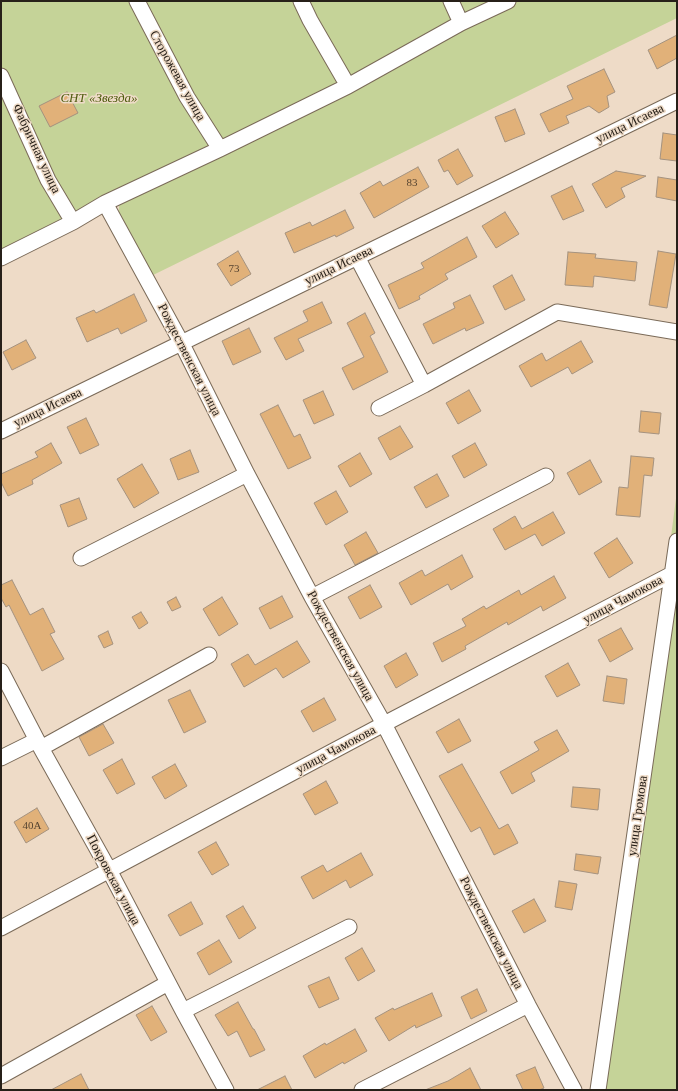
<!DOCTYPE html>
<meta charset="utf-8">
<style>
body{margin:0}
#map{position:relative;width:678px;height:1091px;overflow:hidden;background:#eedbc7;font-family:"Times New Roman",serif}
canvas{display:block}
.frame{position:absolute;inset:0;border:2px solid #272019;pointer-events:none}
</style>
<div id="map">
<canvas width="678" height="1091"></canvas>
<div class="frame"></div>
</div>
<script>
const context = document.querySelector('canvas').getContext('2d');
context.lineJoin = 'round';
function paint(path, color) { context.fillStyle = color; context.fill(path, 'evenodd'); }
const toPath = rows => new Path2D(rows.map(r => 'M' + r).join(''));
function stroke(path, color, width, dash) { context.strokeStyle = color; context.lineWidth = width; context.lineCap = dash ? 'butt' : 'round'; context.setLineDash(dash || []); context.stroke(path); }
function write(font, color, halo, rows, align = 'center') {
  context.font = font + ' "Times New Roman",serif'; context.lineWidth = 3; context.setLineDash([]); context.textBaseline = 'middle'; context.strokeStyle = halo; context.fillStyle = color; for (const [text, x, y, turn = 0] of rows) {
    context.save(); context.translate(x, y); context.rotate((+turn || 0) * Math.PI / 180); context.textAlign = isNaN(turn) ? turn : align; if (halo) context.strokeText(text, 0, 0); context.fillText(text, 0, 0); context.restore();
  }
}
const green = toPath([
 [1,1,677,1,677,18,147,278,118,216,120,199,1,259],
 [677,491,677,1090,594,1090,620,923]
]);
const building = toPath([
 [677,35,677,58,657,69,648,50,677,35],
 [604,69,615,92,607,96,609,107,599,113,589,106,566,116,569,123,549,132,540,114,573,99,567,86,604,69],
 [67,92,78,113,50,127,39,106,67,92],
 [515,109,525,134,505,142,495,117,515,109],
 [663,133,677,135,677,161,660,159,663,133],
 [458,149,473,176,457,185,448,170,444,172,438,160,458,149],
 [418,167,429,187,374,218,360,193,380,181,383,186,418,167],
 [616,171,646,176,621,188,625,197,606,208,592,184,616,171],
 [658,177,677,180,677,201,656,197,658,177],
 [572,186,584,211,563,220,551,196,572,186],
 [345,210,354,228,336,237,335,235,294,253,285,233,310,222,312,226,345,210],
 [505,212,519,234,496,248,482,226,505,212],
 [467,237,477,257,445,274,448,279,419,296,420,299,399,309,388,285,424,268,421,263,467,237],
 [238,251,251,274,231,286,217,264,238,251],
 [658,251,676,254,667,308,649,305,658,251],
 [568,252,596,254,595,258,637,262,635,281,594,276,593,287,565,285,568,252],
 [512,275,525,300,505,310,493,286,512,275],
 [134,294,147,321,121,334,118,328,87,342,76,318,94,310,96,313,134,294],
 [470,295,484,323,466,331,465,328,433,344,423,324,455,308,453,303,470,295],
 [322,302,332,323,298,339,304,351,286,360,274,338,308,321,303,311,322,302],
 [365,313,375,333,370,336,388,372,353,390,342,368,364,357,347,323,365,313],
 [249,328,261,352,233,365,222,341,249,328],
 [26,340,36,358,12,370,3,352,26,340],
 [581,341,593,362,572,374,568,367,531,387,519,366,542,353,546,361,581,341],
 [469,390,481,411,458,424,446,403,469,390],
 [323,391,334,415,314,424,303,400,323,391],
 [278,405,294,437,300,434,311,458,288,469,260,414,278,405],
 [641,411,661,413,659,434,639,432,641,411],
 [86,418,99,445,80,454,67,427,86,418],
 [400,426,413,447,390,460,378,438,400,426],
 [51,443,62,463,32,480,33,484,8,496,1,482,1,474,38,457,35,452,51,443],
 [475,443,487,465,464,478,452,456,475,443],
 [190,450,199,472,178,480,170,459,190,450],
 [360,453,372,474,350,487,338,466,360,453],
 [631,456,654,458,652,476,644,475,640,517,616,515,619,487,628,488,631,456],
 [590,460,602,482,579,495,567,473,590,460],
 [142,464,159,493,134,508,117,479,142,464],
 [437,474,449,496,426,508,414,487,437,474],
 [336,491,348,512,326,525,314,503,336,491],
 [79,498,87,519,68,527,60,505,79,498],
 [553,512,565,533,542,546,535,534,505,550,493,529,515,516,522,529,553,512],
 [366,532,378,553,355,565,344,545,366,532],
 [617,538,633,563,609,578,594,553,617,538],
 [462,555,473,577,451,590,448,584,411,605,399,583,422,570,425,576,462,555],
 [554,576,566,598,543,611,541,606,508,625,507,622,465,646,466,649,442,662,433,643,466,626,462,619,484,606,486,609,519,590,521,595,554,576],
 [12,580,30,615,43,608,55,632,50,634,64,659,42,671,9,605,6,607,1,598,1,585,12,580],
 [370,585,382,607,360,619,348,597,370,585],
 [282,596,293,617,270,629,259,608,282,596],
 [176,597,181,607,172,611,167,602,176,597],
 [222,597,238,624,219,636,203,609,222,597],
 [141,612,148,623,139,629,132,617,141,612],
 [621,628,633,649,610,662,598,640,621,628],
 [108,631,113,644,104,648,98,636,108,631],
 [297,641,310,662,283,678,276,668,244,687,231,664,248,654,255,665,297,641],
 [406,653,418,675,396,688,384,666,406,653],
 [568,663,580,685,557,697,545,676,568,663],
 [607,676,627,679,624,704,603,701,607,676],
 [190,690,206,722,184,733,168,700,190,690],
 [324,698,336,720,313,732,301,711,324,698],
 [459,719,471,741,448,753,436,732,459,719],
 [103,724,114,743,89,756,79,737,103,724],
 [557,730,569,751,531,773,535,781,512,794,500,772,539,750,534,742,557,730],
 [122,759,135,784,117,794,103,770,122,759],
 [175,764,187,786,165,799,152,777,175,764],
 [462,764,499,829,508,824,518,843,494,855,480,827,471,832,439,776,462,764],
 [326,781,338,803,315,815,303,794,326,781],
 [573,787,600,789,598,810,571,807,573,787],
 [37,808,49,829,26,843,14,822,37,808],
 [216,842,229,865,212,875,198,852,216,842],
 [361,853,373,875,350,888,346,880,313,899,301,877,323,865,327,872,361,853],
 [576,854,601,857,598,874,574,870,576,854],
 [559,881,577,884,572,910,555,907,559,881],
 [534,899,546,921,524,933,512,911,534,899],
 [191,902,203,924,180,936,168,915,191,902],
 [243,906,256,928,239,939,226,916,243,906],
 [219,940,232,962,209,975,197,953,219,940],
 [362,948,375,971,358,981,345,958,362,948],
 [329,977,339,999,319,1008,308,986,329,977],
 [477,989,487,1011,471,1019,461,997,477,989],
 [432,993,442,1016,416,1028,415,1025,389,1041,375,1018,393,1008,394,1010,432,993],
 [238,1002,253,1029,254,1029,265,1050,250,1057,237,1031,228,1036,215,1015,238,1002],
 [152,1006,167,1032,151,1041,136,1015,152,1006],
 [355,1029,367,1051,344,1064,343,1062,315,1078,303,1056,325,1043,326,1045,355,1029],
 [535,1067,544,1088,539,1090,523,1090,516,1075,535,1067],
 [470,1068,481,1090,425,1090,448,1081,470,1068],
 [81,1074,89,1090,51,1090,81,1074],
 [285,1076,292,1090,257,1090,285,1076]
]);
const minor = toPath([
 [137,1,187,97,220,149],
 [301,1,310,20,348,86],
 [451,1,461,23],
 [1,76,48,180,73,222],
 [105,203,181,342,247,474,312,597,384,724,528,1005,574,1090],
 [357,257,424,385,379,408],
 [1,258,73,222,105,203,220,149,348,86,461,23,508,1],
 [424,385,557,312,677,332],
 [1,431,677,101],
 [81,558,247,474],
 [312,597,546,476],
 [1,671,41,748,109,870,183,1011,226,1090],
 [41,748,209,655],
 [1,758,37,740],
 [1,928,384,724,672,574],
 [183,1011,349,927],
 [1,1076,168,983],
 [362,1090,528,1005],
 [598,1090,677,541]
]);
const numberNames = [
 ["83",412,183],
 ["73",234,269],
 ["40А",32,826]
];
const streetNames = [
 ["Сторожевая улица",177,76,61],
 ["улица Исаева",630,124,-26],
 ["Фабричная улица",36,149,65],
 ["улица Исаева",339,266,-26],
 ["Рождественская улица",189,360,63],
 ["улица Исаева",48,408,-26],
 ["улица Чамокова",623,600,-28],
 ["Рождественская улица",340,646,61],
 ["улица Чамокова",336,750,-28],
 ["улица Громова",638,816,-82],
 ["Покровская улица",113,880,62],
 ["Рождественская улица",491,933,63]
];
const parkNames = [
 ["СНТ «Звезда»",99,99]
];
paint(green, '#c5d398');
paint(building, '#e1b179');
stroke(building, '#a4927f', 1);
stroke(minor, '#7a6a58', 17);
stroke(minor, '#fff', 15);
write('11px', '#564431', null, numberNames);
write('13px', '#272019', '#eedbc7', streetNames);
write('italic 13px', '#4e5b0d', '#eedbc7', parkNames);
</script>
